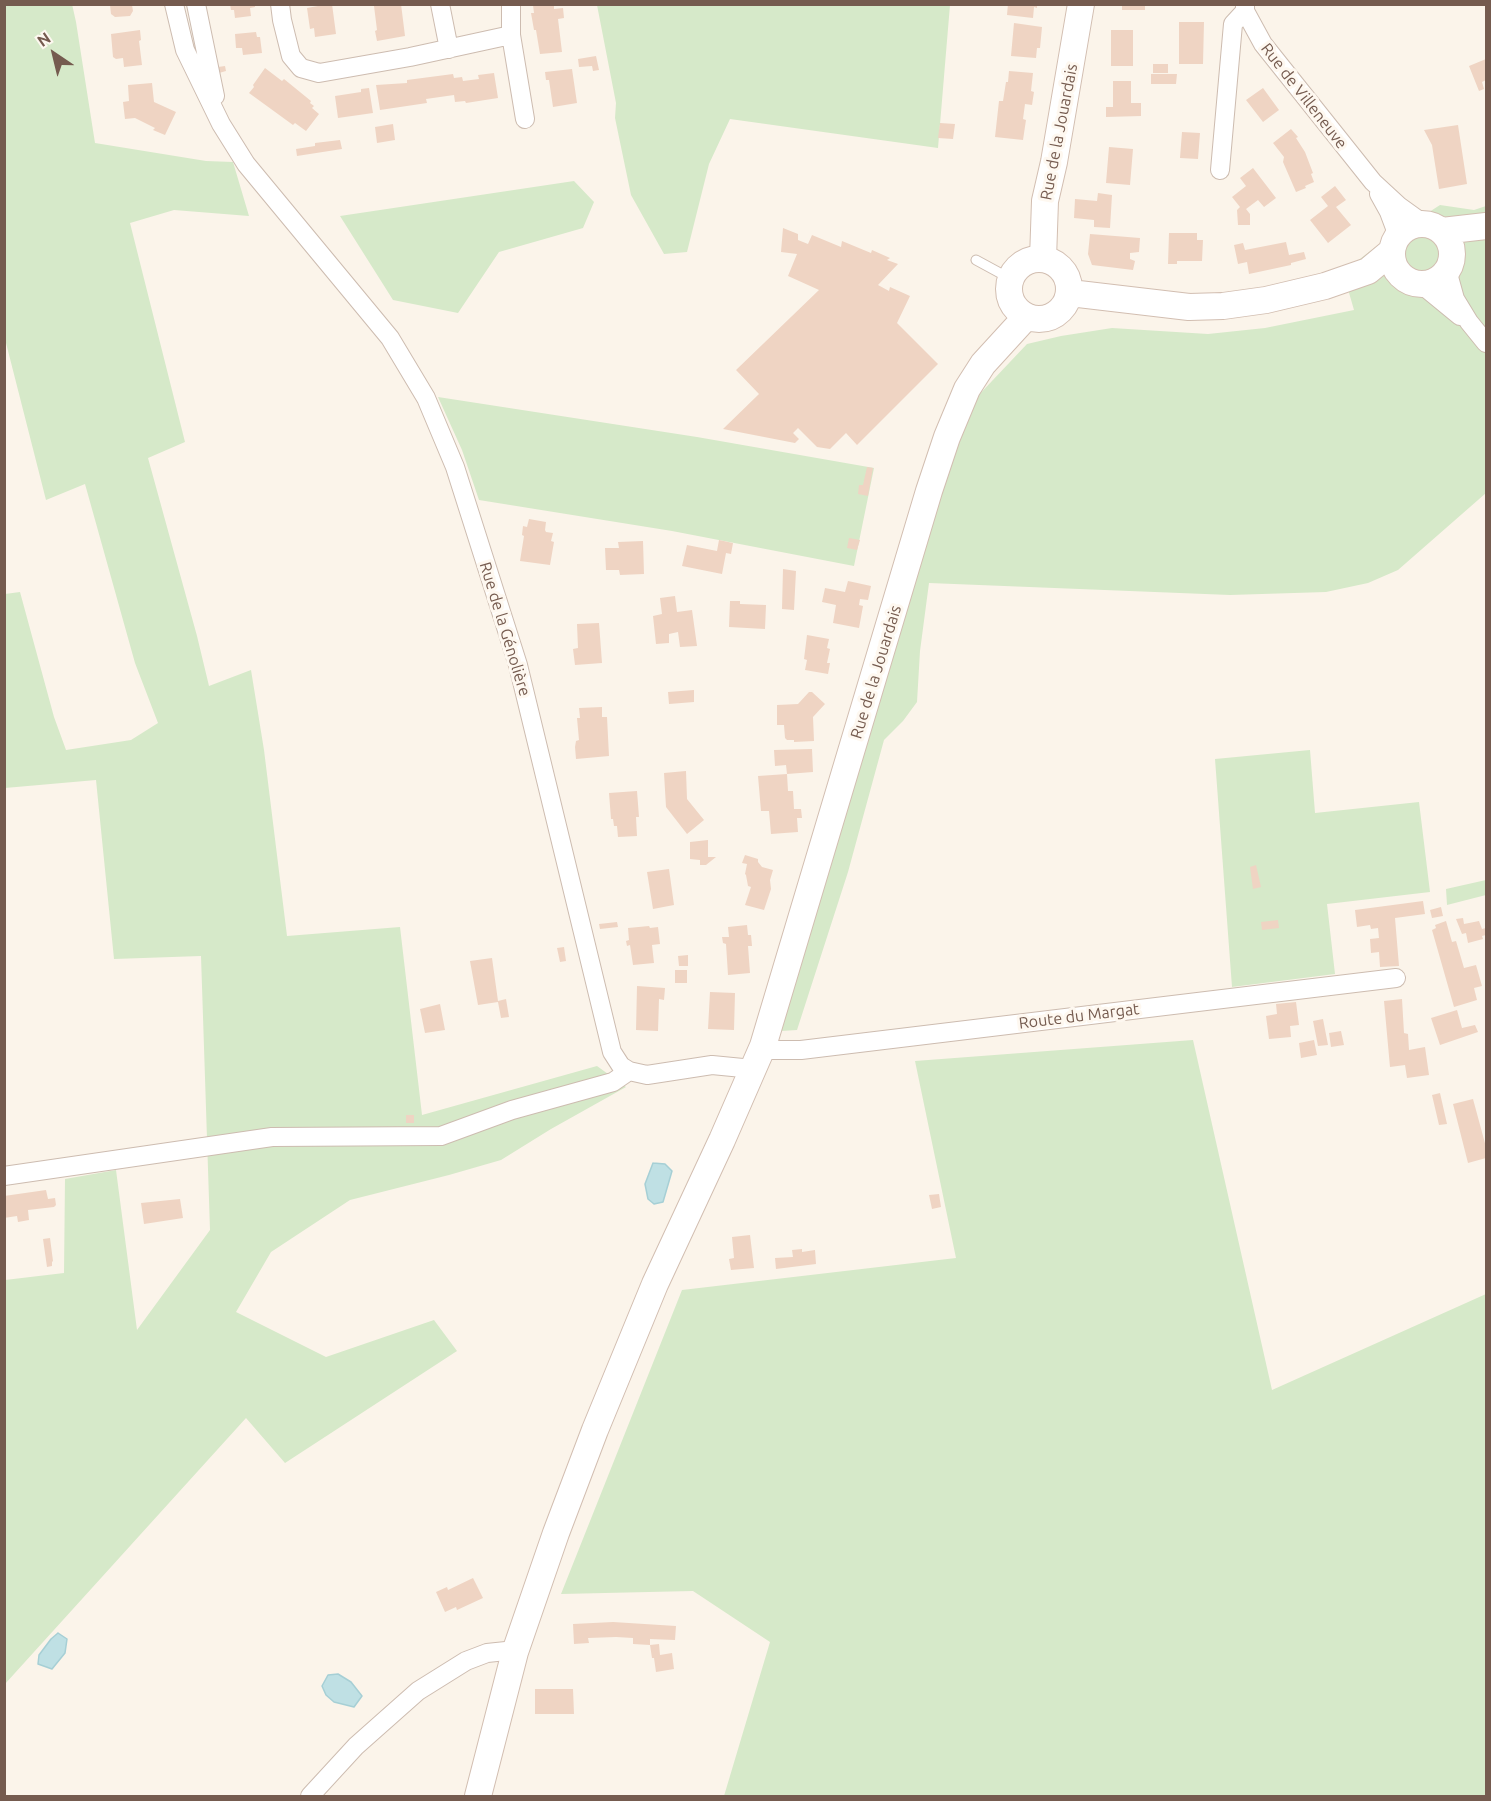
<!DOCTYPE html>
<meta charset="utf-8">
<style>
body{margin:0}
#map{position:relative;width:1491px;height:1801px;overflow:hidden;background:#fbf4ea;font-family:Ubuntu,sans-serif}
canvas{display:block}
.frame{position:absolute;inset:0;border:6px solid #755b4f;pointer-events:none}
.north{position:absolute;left:24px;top:24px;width:60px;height:60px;-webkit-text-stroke:4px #fef8f0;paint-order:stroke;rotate:325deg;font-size:16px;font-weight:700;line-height:24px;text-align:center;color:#755b4f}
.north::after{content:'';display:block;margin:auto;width:21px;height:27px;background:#755b4f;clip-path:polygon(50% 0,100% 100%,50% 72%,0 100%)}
</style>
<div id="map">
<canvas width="1491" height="1801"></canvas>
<div class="frame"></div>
<div class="north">N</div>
</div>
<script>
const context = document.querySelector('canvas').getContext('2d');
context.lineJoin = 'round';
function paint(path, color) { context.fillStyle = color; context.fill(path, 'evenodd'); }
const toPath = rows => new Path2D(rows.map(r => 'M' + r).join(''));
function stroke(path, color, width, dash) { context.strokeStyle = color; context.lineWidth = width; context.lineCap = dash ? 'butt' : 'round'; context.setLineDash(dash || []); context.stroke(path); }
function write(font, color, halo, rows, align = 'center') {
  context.font = font + ' Ubuntu,sans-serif'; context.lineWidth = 6; context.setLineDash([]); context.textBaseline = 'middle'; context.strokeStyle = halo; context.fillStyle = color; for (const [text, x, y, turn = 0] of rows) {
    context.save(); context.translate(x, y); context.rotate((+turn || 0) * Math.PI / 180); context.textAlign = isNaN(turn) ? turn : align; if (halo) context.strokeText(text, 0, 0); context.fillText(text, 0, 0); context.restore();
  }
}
const green = toPath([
 [72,4,76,22,95,143,206,161,233,162,249,216,174,210,130,223,185,442,148,458,197,636,209,686,251,670,264,750,287,936,400,927,422,1115,597,1066,626,1087,551,1129,501,1160,449,1175,350,1200,271,1252,236,1312,326,1357,434,1320,457,1351,285,1463,246,1418,5,1684,5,1280,64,1273,65,1179,116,1170,137,1330,210,1230,201,956,114,959,96,780,5,788,5,594,20,592,54,717,66,750,131,740,158,723,135,663,85,484,46,500,5,339,5,5],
 [597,5,950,5,938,148,730,119,709,164,687,252,664,254,631,195,615,118,616,103],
 [574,181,594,202,583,228,499,252,458,313,393,300,340,216],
 [1440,205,1474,210,1486,206,1486,493,1398,570,1368,583,1326,592,1230,595,929,583,920,651,917,702,903,721,884,740,848,872,797,1030,781,1031,897,629,947,467,974,400,1027,344,1061,336,1112,328,1208,334,1265,328,1354,310,1343,272,1378,245],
 [438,397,697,437,874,468,854,566,672,531,479,500,462,450],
 [1310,750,1315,813,1419,802,1430,892,1327,904,1335,974,1232,987,1215,759],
 [1486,880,1486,895,1447,905,1446,889],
 [1193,1040,1272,1390,1486,1294,1486,1796,724,1796,770,1642,693,1591,561,1594,682,1290,956,1258,915,1061]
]);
const water = toPath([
 [653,1163,665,1164,672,1171,663,1202,654,1204,648,1199,645,1184,653,1163],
 [58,1633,67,1639,65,1653,52,1669,38,1664,39,1655,51,1639,58,1633],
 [338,1674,351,1682,362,1696,354,1707,334,1702,326,1695,322,1686,328,1675,338,1674]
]);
const building = toPath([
 [230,4,255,4,255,7,250,8,251,16,235,18,234,10,231,10],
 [329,4,332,4,336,34,315,37,314,28,310,29,307,8],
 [376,4,401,4,405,36,377,41,375,31,377,30,374,6],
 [1008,4,1037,4,1037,8,1034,7,1033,18,1007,15],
 [1122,4,1145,4,1145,10,1122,10],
 [110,5,132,5,133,11,130,16,115,17,111,14],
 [533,5,554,5,554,9,563,8,564,18,558,19,562,52,540,54,536,30,534,30,531,13,534,13],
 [1179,22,1204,22,1203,64,1179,64],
 [1014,23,1042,27,1040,48,1037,48,1036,58,1011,56],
 [140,30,141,40,139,41,142,65,124,67,123,58,116,59,113,57,111,34],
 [1111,30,1133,30,1133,66,1111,66],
 [256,32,257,37,260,37,262,53,243,55,242,48,236,48,235,34],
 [596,56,599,70,593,71,592,66,579,67,578,59],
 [1486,59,1486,80,1482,82,1484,89,1479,91,1469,66],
 [1153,64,1168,64,1168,73,1153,73],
 [225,66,226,71,219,73,218,67],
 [265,68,282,81,284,79,311,101,310,103,314,106,312,108,319,114,306,131,295,123,293,125,249,93,254,87,253,85],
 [572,69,577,103,553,107,549,80,546,80,545,72],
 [1009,71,1033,73,1031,91,1034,92,1032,105,1025,104,1023,119,1026,120,1023,140,995,137,999,101,1003,101,1006,82,1008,82],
 [494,73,498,98,466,103,465,101,455,102,454,95,426,99,427,103,380,110,376,85,407,83,407,80,453,74,454,78,462,77,463,81,479,79,478,75],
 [1151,74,1177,74,1176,84,1151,84],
 [1113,81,1131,81,1131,103,1141,103,1141,116,1106,117,1106,107,1113,107],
 [152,83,154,102,176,112,165,135,153,130,155,128,135,118,125,119,123,102,129,101,128,85],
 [369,88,373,113,338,118,335,96,361,92,361,89],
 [1263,88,1279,110,1263,122,1246,100],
 [940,123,955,124,953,139,938,138],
 [393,124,395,140,377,143,375,127],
 [1458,125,1467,184,1439,189,1432,145,1424,130],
 [1291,129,1298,137,1296,138,1305,152,1313,173,1311,174,1314,182,1305,186,1306,188,1296,192,1283,162,1284,157,1273,143],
 [1182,132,1200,133,1198,159,1180,158],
 [340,140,342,149,297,156,296,149,315,146,315,143],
 [1109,147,1133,149,1130,185,1106,183],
 [1253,168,1276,198,1264,207,1258,200,1246,209,1250,214,1250,225,1238,225,1237,210,1240,207,1232,197,1246,186,1240,178],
 [1335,186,1346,200,1336,207,1351,225,1328,243,1310,220,1328,206,1321,197],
 [1098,193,1112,195,1110,228,1094,227,1094,220,1074,218,1075,199,1097,201],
 [783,228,798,234,798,240,808,244,812,235,841,247,842,241,871,253,872,250,890,258,887,260,898,264,878,285,889,291,890,287,910,296,897,323,938,364,857,445,846,433,830,449,817,447,798,428,793,433,799,439,795,443,723,429,759,394,736,370,819,290,788,276,797,254,781,252],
 [1169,233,1197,233,1197,240,1203,240,1202,261,1177,261,1177,264,1168,264],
 [1090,234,1140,238,1139,252,1130,253,1130,259,1135,261,1133,270,1092,265,1088,254],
 [1286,242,1289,255,1304,252,1306,259,1291,263,1291,265,1249,274,1247,262,1238,264,1234,245,1243,243,1245,250],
 [867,467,873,468,868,496,858,494,859,485,863,485],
 [529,519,546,522,545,530,546,532,553,533,551,541,554,542,550,565,520,561,524,536,522,535,523,526,527,527],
 [849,538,860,540,857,550,847,548],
 [719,540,733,543,731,554,726,553,722,574,682,566,687,545,717,551],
 [643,541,644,574,620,575,619,570,606,570,605,548,619,548,618,542],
 [783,569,796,571,794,610,782,609],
 [848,581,871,586,868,600,860,599,859,605,863,606,859,628,833,623,836,605,822,602,825,588,845,592],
 [675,596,677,612,692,610,697,646,680,647,678,632,669,634,669,643,656,644,653,616,662,614,660,598],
 [730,601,740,601,740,604,766,605,765,629,729,627],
 [599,623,602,663,575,665,573,649,578,648,577,624],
 [807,635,829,639,827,648,830,649,827,663,830,663,828,674,805,670,807,660,804,659],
 [694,690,694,702,669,704,668,692],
 [809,692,812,692,825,704,813,717,814,741,794,742,794,740,787,740,785,738,784,725,777,725,777,705,798,704],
 [602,707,602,717,607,717,609,756,576,759,575,747,576,741,579,740,577,718,580,718,579,708],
 [812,749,813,772,787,774,786,765,775,766,774,750],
 [686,771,687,799,704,820,687,834,666,807,664,773],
 [787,774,788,791,793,791,794,809,801,809,802,818,797,818,798,832,771,834,769,811,761,811,758,776],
 [637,791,639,817,636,817,637,836,618,837,617,826,614,826,613,819,611,819,609,793],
 [708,840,708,857,716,857,706,865,700,865,700,860,690,859,690,842],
 [745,855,758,859,758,862,762,867,773,870,770,880,771,889,764,910,745,905,751,887,748,886,746,875,745,874,747,864,742,863],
 [1256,865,1261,887,1253,889,1250,867],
 [669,869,674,905,653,909,647,872],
 [1423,901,1425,914,1395,918,1399,966,1380,967,1379,952,1371,953,1370,939,1379,938,1378,928,1371,929,1370,925,1357,927,1355,910],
 [1441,907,1443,916,1432,918,1430,910],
 [1463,918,1464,924,1479,921,1482,929,1486,928,1486,935,1482,936,1483,939,1468,943,1466,933,1462,934,1456,919],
 [1278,920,1279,928,1262,930,1261,922],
 [1446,921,1452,942,1456,941,1464,968,1476,965,1482,986,1474,988,1477,1000,1454,1007,1432,930,1436,928,1435,925],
 [617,922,618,927,600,929,599,924],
 [747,925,748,935,751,935,752,946,748,946,750,973,728,975,726,944,723,943,722,937,729,937,728,927],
 [649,926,650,928,658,927,660,944,652,945,654,963,633,965,630,945,627,946,626,941,629,940,628,928],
 [564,947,566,961,560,962,557,948],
 [688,955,688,966,679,966,678,956],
 [492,958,498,1001,506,999,509,1017,501,1018,498,1002,478,1005,470,961],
 [675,970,687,970,687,983,675,983],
 [637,986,665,988,664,1000,659,999,658,1031,636,1030],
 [710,992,735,993,734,1030,708,1029],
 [1402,999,1404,1033,1408,1034,1409,1050,1425,1047,1429,1075,1407,1078,1405,1065,1390,1067,1384,1001],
 [1296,1002,1299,1025,1290,1026,1291,1037,1269,1039,1266,1016,1277,1014,1276,1004],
 [440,1004,445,1030,425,1033,420,1009],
 [1457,1010,1462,1028,1475,1025,1478,1032,1440,1045,1431,1018],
 [1323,1019,1328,1045,1318,1046,1313,1021],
 [1341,1031,1344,1045,1331,1047,1329,1033],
 [1314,1040,1317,1055,1301,1058,1299,1043],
 [1440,1093,1447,1124,1439,1125,1432,1095],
 [1473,1099,1486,1147,1486,1158,1468,1163,1453,1104],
 [406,1115,414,1115,414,1123,406,1123],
 [46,1190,48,1199,55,1198,56,1205,54,1207,28,1210,29,1220,18,1222,17,1216,4,1218,4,1196],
 [939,1194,941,1207,932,1209,929,1195],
 [180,1199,183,1218,144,1224,141,1203],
 [750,1235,754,1268,731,1270,729,1259,734,1258,732,1237],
 [50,1238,53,1261,52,1262,52,1266,47,1267,43,1239],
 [802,1249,802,1252,815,1250,816,1264,776,1269,775,1258,793,1257,792,1250],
 [473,1578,483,1598,457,1610,456,1607,445,1612,436,1592,447,1587,448,1590],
 [613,1622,676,1626,675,1640,650,1639,650,1645,659,1644,660,1655,672,1653,674,1669,656,1672,654,1658,652,1658,650,1645,633,1644,633,1638,616,1637,588,1638,589,1643,574,1644,573,1624],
 [535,1689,573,1689,574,1714,535,1714]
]);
const lane = toPath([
 [976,260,1011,279]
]);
const street = toPath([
 [174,4,185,50,221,124,246,164,390,338,426,398,455,467,518,665,612,1052,621,1066,629,1071,647,1075,712,1065,753,1069],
 [196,4,215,96],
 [280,4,282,20,291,56,301,68,319,73,410,57,511,35],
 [440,4,449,49],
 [511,4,511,35,525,119],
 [1245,4,1245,11,1263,44,1373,182,1399,206,1424,224],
 [1220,170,1233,24,1245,11],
 [1379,194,1389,212,1398,236],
 [1447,270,1455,299,1469,322,1486,343],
 [1421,284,1460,316],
 [763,1046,770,1050,801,1050,1396,978],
 [4,1176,272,1137,441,1136,512,1110,613,1082,629,1071],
 [310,1796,356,1746,418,1691,466,1661,487,1653,506,1651,515,1652]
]);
const secondary = toPath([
 '1392 254a30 30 0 1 1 60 0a30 30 0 1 1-60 0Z',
 [1442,231,1486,226],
 '1009 289a30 30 0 1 1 60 0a30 30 0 1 1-60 0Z',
 [1043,259,1045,201,1054,162,1081,4],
 [1070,293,1189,307,1223,306,1266,300,1325,286,1368,271,1392,251],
 [478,1796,515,1652,556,1533,595,1430,655,1284,722,1140,763,1046,929,491,947,437,967,389,983,364,1026,317]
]);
const streetNames = [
 ["Rue de Villeneuve",1304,96,52],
 ["Rue de la Jouardais",1059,132,-79],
 ["Rue de la Génolière",505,629,73],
 ["Rue de la Jouardais",876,672,-73],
 ["Route du Margat",1079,1016,-7]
];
paint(green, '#d6e9c9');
paint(water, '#bfe0e4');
stroke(water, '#a6cfd5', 1.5);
paint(building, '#efd4c3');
stroke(lane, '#cdbcb0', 11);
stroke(street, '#cdbcb0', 20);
stroke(secondary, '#d2beb1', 28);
stroke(lane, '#fff', 9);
stroke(street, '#fff', 18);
stroke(secondary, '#fff', 26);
write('16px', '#755b4f', '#fef8f0', streetNames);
</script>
